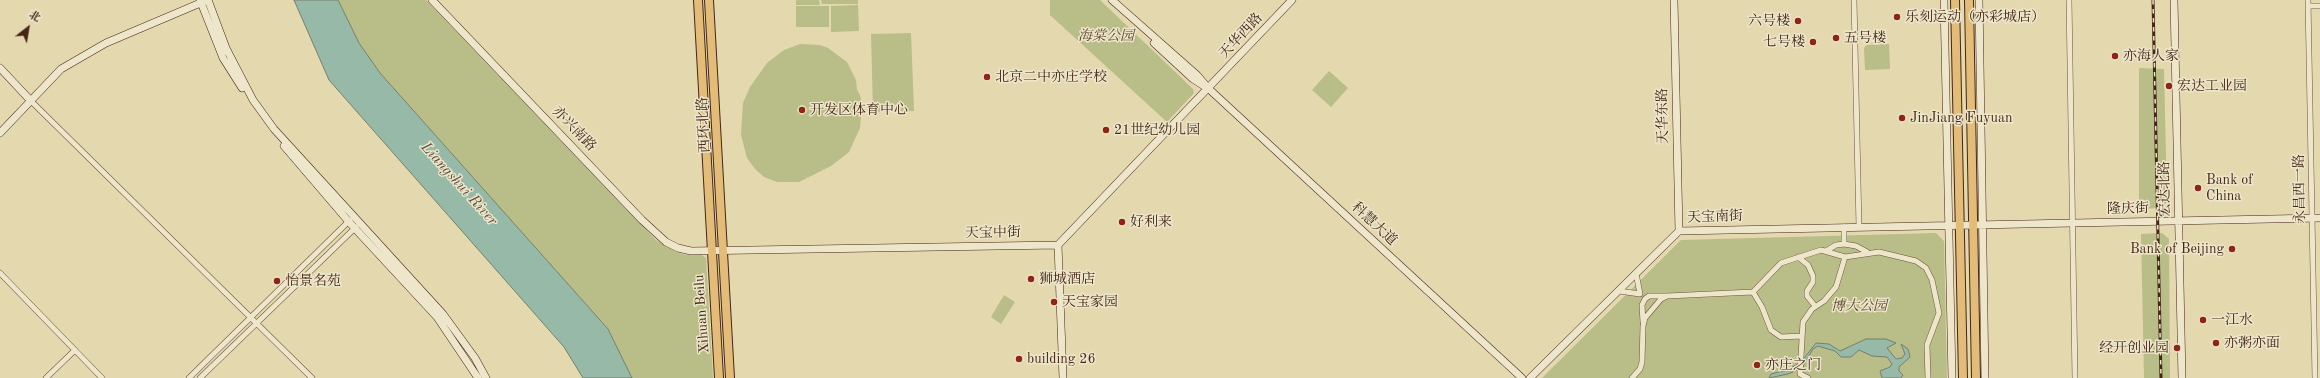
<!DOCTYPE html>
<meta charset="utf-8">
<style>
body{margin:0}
#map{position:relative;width:2320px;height:378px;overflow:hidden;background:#e4d8af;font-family:"Old Standard TT","Noto Serif SC",serif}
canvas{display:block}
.north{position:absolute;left:8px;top:8px;width:40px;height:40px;-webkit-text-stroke:3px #ede6cb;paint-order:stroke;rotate:31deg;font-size:11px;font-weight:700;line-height:16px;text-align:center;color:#452615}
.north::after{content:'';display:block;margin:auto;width:14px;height:18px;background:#452615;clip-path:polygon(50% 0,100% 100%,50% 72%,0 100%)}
</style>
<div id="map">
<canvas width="2320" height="378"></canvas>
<div class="north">北</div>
</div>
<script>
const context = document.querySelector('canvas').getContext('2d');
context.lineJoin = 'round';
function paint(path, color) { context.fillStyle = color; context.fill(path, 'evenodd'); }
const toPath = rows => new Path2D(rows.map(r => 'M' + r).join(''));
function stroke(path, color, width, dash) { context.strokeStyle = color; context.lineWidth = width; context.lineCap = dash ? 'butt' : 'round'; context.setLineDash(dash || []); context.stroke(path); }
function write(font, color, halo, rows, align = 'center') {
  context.font = font + ' "Old Standard TT","Noto Serif SC",serif'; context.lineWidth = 3; context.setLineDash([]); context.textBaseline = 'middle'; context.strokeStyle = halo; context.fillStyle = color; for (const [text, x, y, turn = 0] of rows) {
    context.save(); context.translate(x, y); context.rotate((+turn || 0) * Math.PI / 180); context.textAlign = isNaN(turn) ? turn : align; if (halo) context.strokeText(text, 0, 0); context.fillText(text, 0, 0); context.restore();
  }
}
const green = toPath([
 [338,0,426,0,656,240,676,252,686,255,700,254,706,258,713,378,632,378,608,329,380,73,359,43],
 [796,0,819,0,820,5,796,5],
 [821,0,858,0,858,4,822,4],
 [1050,0,1100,0,1193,89,1194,93,1167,122,1050,15],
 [858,5,859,31,831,32,831,6],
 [796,6,829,6,829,27,796,27],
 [911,33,914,111,873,112,871,34],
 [800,44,820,45,828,48,847,62,856,80,857,90,860,95,862,105,860,128,849,152,831,166,799,182,777,182,764,177,755,169,747,158,741,135,743,103,750,87,767,63,784,50],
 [1889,44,1890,69,1865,70,1864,48,1867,45],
 [2139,68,2164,69,2167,202,2162,208,2139,209],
 [1329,71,1348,88,1331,107,1312,90],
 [1936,233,1944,241,1947,378,1542,378,1681,240],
 [2162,233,2169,239,2170,378,2144,378,2141,234],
 [1004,295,1015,302,1001,324,991,317]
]);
const water = toPath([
 [294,0,338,0,359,43,380,73,608,329,632,378,583,378,564,347,329,80,294,0],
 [1866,339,1886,339,1896,343,1887,348,1896,359,1902,358,1905,354,1901,344,1908,349,1910,357,1899,367,1899,371,1903,375,1901,378,1882,378,1880,371,1890,367,1892,364,1887,357,1872,356,1859,350,1851,357,1841,357,1835,351,1818,346,1813,349,1802,368,1788,374,1769,378,1771,374,1787,370,1801,362,1816,343,1829,344,1840,351,1866,339]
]);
const street = toPath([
 [1854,0,1859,227],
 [2069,0,2075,378],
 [2308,0,2315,378],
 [2308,6,2320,6],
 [31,101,312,378],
 [1844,227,1844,244],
 [1826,251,1836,245,1844,244,1856,246,1867,252],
 [1798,257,1808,265,1813,276,1813,282,1807,291,1807,296,1815,306],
 [0,273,102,378],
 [1619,291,1640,294,1636,273],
 [1753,292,1762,307,1771,330,1781,337,1801,336],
 [1643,322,1642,305,1645,299,1649,296,1666,296],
 [46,378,75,350],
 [189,378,350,220],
 [200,378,356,227],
 [1632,378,1640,369,1642,362,1643,326,1645,318,1661,299,1667,296,1753,292,1781,263,1821,250,1845,257,1879,252,1916,261,1926,268,1932,280,1939,313,1927,345,1928,378],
 [1808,378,1800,374,1803,322,1812,309,1824,301,1836,287,1845,257]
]);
const secondary = toPath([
 [200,0,223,58,242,88],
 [208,0,226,48,253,100,274,129,443,314,475,358,486,378],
 [432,0,642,220,666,242,678,248,691,251,1058,245,1292,0],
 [1112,0,1197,75,1209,89,1522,378],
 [1674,0,1679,231],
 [1944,0,1952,378],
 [1979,0,1985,378],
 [2174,0,2182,378],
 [1154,43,1193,79,1204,86],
 [0,68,31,101],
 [0,133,61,69,106,43,205,1],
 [284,146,349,222,437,317,478,378],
 [1058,245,1063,378],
 [1530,378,1679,231,2320,218]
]);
const primary = toPath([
 [698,0,719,378],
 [709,0,730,378],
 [1955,0,1963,378],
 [1969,0,1976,378]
]);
const rail = toPath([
 [2153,0,2161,378]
]);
const markers = [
 [1897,17,4,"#8f2418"],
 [1798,21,4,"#8f2418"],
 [1836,38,4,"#8f2418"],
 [1813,42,4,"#8f2418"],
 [2115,56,4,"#8f2418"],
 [987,77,4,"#8f2418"],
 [2169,86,4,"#8f2418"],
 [802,110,4,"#8f2418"],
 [1902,118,4,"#8f2418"],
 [1106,130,4,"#8f2418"],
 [2198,188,4,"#8f2418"],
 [1122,222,4,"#8f2418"],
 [2232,249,4,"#8f2418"],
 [1031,279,4,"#8f2418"],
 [277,281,4,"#8f2418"],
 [1054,302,4,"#8f2418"],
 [2203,320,4,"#8f2418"],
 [2216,343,4,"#8f2418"],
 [2177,348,4,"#8f2418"],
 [1019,359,4,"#8f2418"],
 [1757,365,4,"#8f2418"]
];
const poiNames = [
 ["乐刻运动（亦彩城店）",1905,17],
 ["六号楼",1790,21,"right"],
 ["五号楼",1844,38],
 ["七号楼",1805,42,"right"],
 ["亦海人家",2123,56],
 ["北京二中亦庄学校",995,77],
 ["宏达工业园",2177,86],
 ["开发区体育中心",810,110],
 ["JinJiang Fuyuan",1910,118],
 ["21世纪幼儿园",1114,130],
 ["Bank of",2206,180],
 ["China",2206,196],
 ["好利来",1130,222],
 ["Bank of Beijing",2224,249,"right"],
 ["狮城酒店",1039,279],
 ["怡景名苑",285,281],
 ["天宝家园",1062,302],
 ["一江水",2211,320],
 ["亦粥亦面",2224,343],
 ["经开创业园",2169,348,"right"],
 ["building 26",1027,359],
 ["亦庄之门",1765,365]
];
const parkNames = [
 ["海棠公园",1106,36],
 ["博大公园",1859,306]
];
const streetNames = [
 ["天华西路",1241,36,-47],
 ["天华东路",1663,116,-91],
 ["西环北路",704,125,-93],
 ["亦兴南路",574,129,46],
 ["宏达北路",2165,189,-91],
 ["永昌西一路",2300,189,-91],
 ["隆庆街",2128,209,-1],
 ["天宝南街",1715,217,-2],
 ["科慧大道",1374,224,43],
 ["天宝中街",993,233,-1],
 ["Xihuan Beilu",702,314,-94]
];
const waterNames = [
 ["Liangshui River",459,184,48]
];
paint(green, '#b9bd87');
paint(water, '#96baa7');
stroke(water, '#767f6d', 1);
stroke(street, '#6d523c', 6);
stroke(secondary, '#452615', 8);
stroke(primary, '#452615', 10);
stroke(street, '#ede6cb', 5);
stroke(secondary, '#ede6cb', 7);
stroke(primary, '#e2bc78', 8);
stroke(rail, '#452615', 3);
stroke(rail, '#ede6cb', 1.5, [4.5]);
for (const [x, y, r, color] of markers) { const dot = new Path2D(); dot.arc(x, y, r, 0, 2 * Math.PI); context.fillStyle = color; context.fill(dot); stroke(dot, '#ede6cb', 1.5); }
write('14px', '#452615', '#ede6cb', poiNames, 'left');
write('italic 14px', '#5c442c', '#ede6cb', parkNames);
write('14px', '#452615', '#ede6cb', streetNames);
write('italic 15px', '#594b3a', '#ede6cb', waterNames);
</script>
